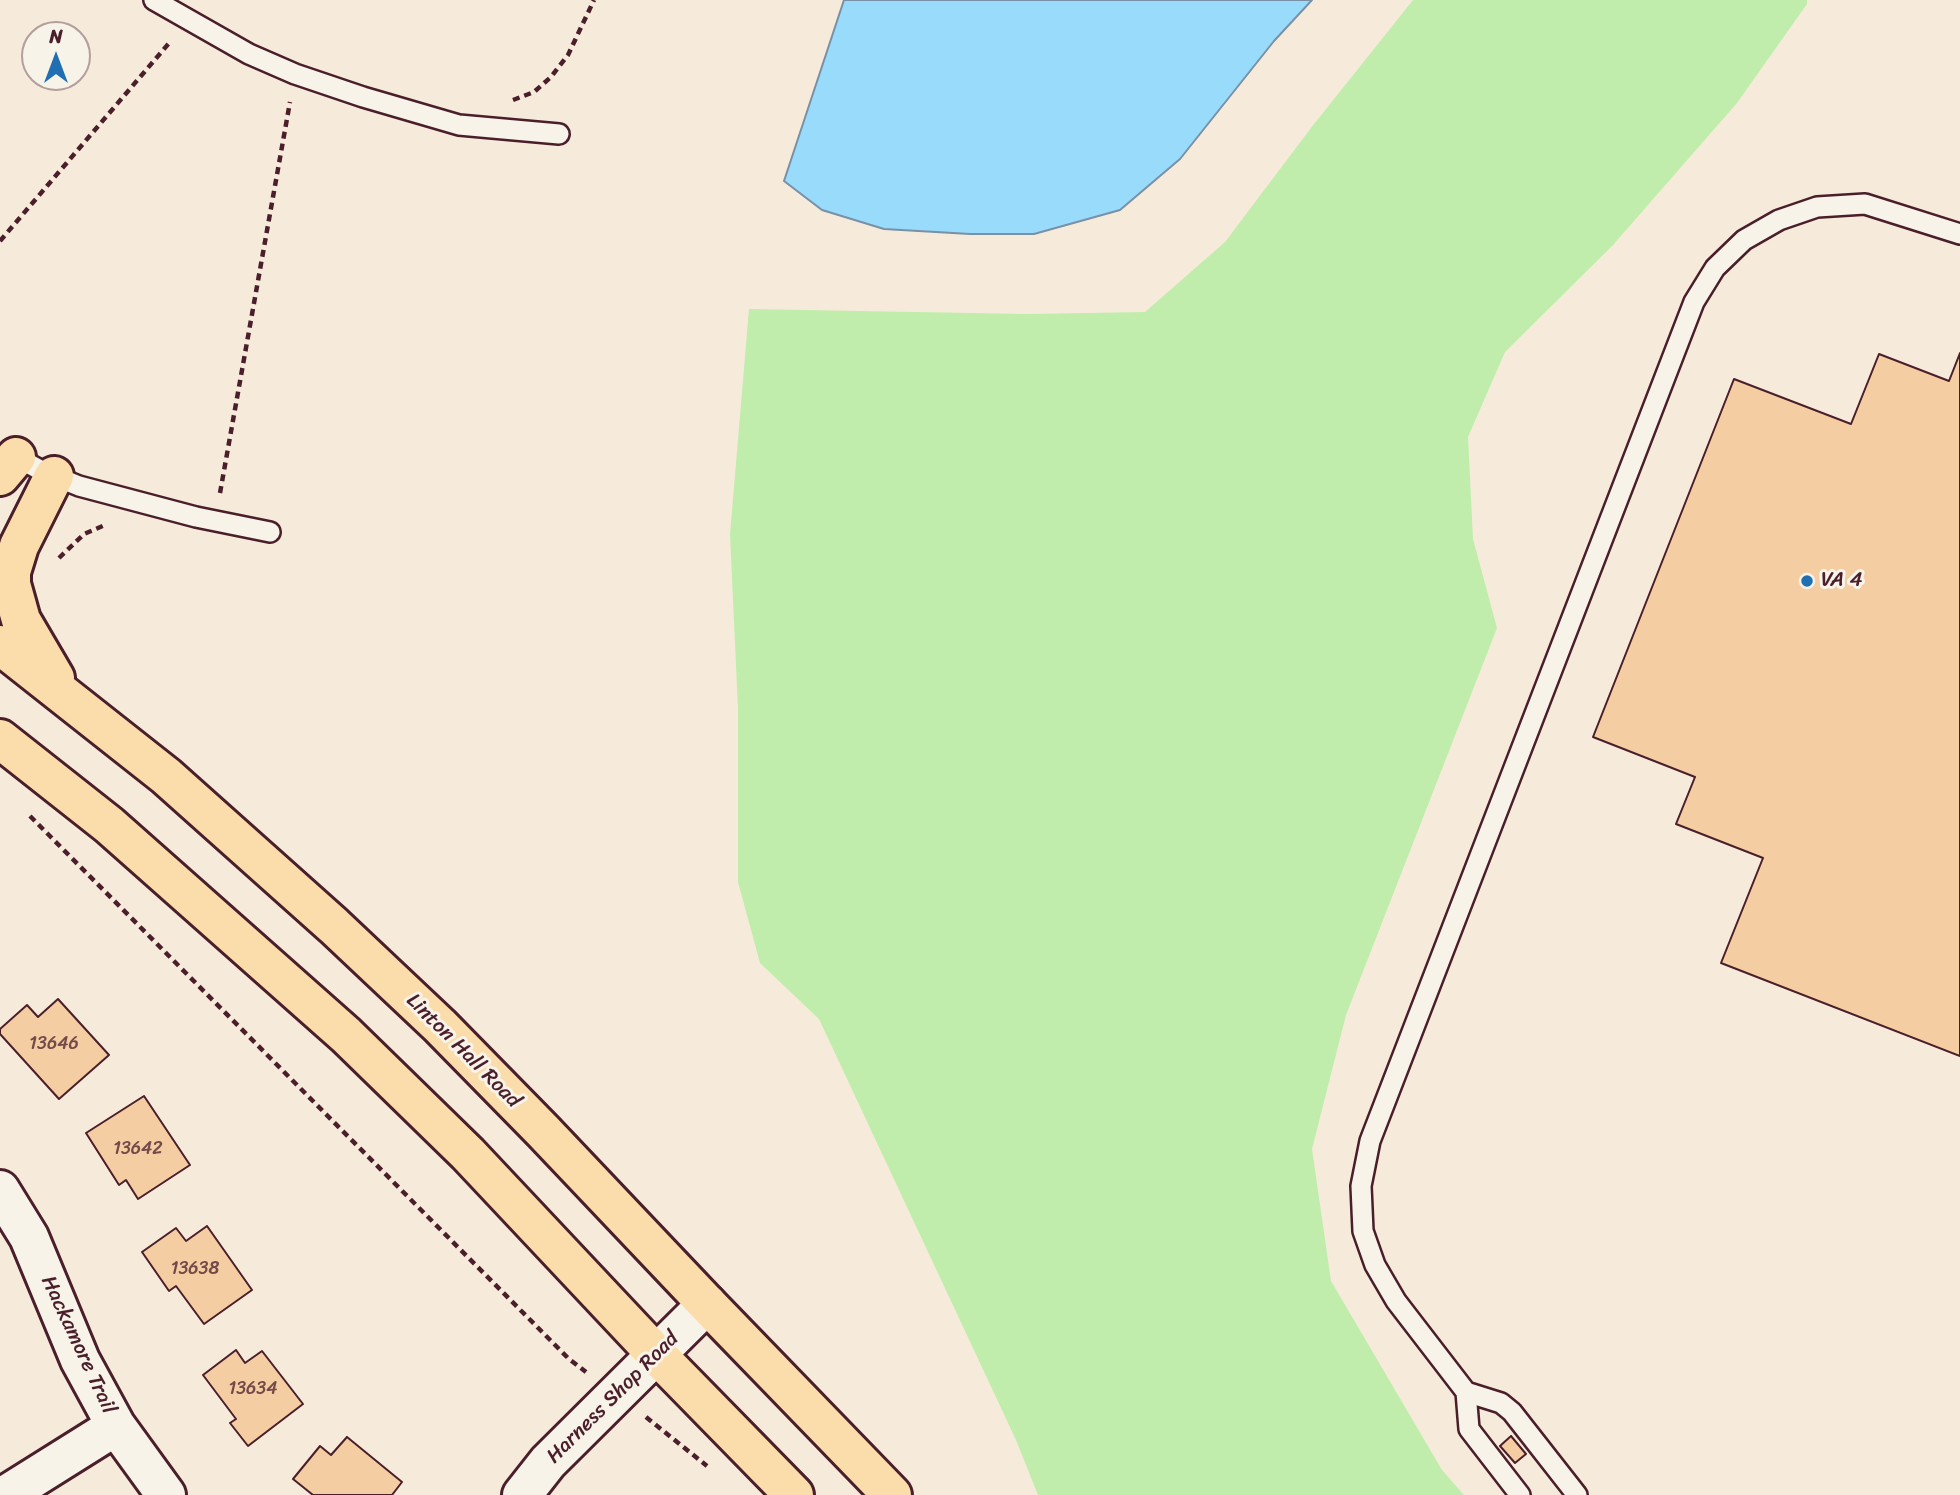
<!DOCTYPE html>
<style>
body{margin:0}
#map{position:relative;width:1960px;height:1495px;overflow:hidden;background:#f6ebda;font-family:Sriracha,sans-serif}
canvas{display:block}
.north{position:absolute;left:21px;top:21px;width:70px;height:70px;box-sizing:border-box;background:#f7f3e8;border:2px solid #b29e9c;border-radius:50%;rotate:0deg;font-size:19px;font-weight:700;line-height:28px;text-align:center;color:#4a1f2b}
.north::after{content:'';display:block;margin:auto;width:24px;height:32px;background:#1f6fb2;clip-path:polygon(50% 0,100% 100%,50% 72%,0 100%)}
</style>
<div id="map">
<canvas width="1960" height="1495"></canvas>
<div class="north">N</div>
</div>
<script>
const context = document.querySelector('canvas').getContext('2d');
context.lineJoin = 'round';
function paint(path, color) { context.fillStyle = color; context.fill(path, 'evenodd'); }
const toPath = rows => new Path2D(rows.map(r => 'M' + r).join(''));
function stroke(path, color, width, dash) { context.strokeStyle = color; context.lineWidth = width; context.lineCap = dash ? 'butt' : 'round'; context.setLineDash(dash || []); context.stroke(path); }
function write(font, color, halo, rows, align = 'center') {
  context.font = font + ' Sriracha,sans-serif'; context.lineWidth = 6; context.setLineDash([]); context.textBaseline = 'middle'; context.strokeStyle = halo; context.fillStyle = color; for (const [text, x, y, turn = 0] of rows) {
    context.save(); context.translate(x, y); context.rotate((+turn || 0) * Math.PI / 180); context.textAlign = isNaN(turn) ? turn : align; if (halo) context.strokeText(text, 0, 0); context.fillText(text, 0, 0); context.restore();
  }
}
const green = toPath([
 [1413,0,1807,0,1807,4,1737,103,1613,245,1505,352,1468,437,1473,539,1497,628,1346,1015,1312,1149,1331,1281,1442,1470,1464,1495,1038,1495,1016,1440,819,1019,760,963,738,882,738,709,730,534,749,309,1026,314,1145,312,1225,242,1314,124]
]);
const water = toPath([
 [844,0,1312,0,1274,41,1180,159,1120,210,1034,234,970,234,884,229,822,210,784,181,844,0]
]);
const building = toPath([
 [1960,353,1960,1056,1721,963,1763,858,1676,824,1695,777,1593,737,1734,379,1851,424,1879,354,1949,381,1960,353],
 [58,999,109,1055,59,1099,0,1034,0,1029,27,1005,38,1017,58,999],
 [144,1096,190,1165,138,1199,126,1180,119,1185,86,1133,144,1096],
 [207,1226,252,1290,204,1324,176,1286,169,1291,142,1252,176,1228,186,1241,207,1226],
 [236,1350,245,1363,262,1351,303,1404,248,1446,230,1423,236,1419,203,1375,236,1350],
 [1511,1436,1526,1454,1515,1463,1500,1446,1511,1436],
 [347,1437,402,1482,392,1495,313,1495,293,1479,320,1446,331,1455,347,1437]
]);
const path = toPath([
 [513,100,534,92,551,77,568,55,594,0],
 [0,241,170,42],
 [220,493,290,102],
 [59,558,84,534,105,525],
 [30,816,569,1359,586,1372],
 [646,1417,707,1466]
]);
const lane = toPath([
 [154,0,249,54,295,74,363,97,459,125,559,134],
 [11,454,42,471,79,486,196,517,270,532],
 [1466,1392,1396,1301,1375,1265,1363,1231,1361,1186,1370,1141,1694,302,1715,268,1744,240,1779,220,1817,207,1865,204,1960,234],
 [1520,1495,1469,1429,1466,1392,1501,1403,1512,1412,1577,1495]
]);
const street = toPath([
 [0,1190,29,1237,80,1360,116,1426,166,1495],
 [6,1495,116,1426],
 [522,1495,548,1462,707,1304]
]);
const primary = toPath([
 [0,476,16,457],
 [54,476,19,546,11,572,11,584,21,620,55,678],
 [0,645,166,776,334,926,440,1026,543,1131,707,1304,892,1495],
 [0,739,109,825,346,1035,468,1154,656,1354,794,1495]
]);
const markers = [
 [1807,581,7,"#1f6fb2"]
];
const numberNames = [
 ["13646",54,1044],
 ["13642",138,1149],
 ["13638",195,1269],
 ["13634",253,1389]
];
const poiNames = [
 ["VA 4",1821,581]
];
const streetNames = [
 ["Linton Hall Road",463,1051,45],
 ["Hackamore Trail",78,1345,65],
 ["Harness Shop Road",613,1398,-45]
];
paint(green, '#c0edab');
paint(water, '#98dbfa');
stroke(water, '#7990a7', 2);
paint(building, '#f4cda3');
stroke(building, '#4a1f2b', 2);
stroke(lane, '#4a1f2b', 24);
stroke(street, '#4a1f2b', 44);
stroke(primary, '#4a1f2b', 44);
stroke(path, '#4a1f2b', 4.5, [7, 5]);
stroke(lane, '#f7f3e8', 19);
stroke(street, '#f7f3e8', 38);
stroke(primary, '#fbddab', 38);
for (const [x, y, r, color] of markers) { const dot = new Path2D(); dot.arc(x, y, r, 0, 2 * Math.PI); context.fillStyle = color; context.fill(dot); stroke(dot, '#f7f3e8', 2.5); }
write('18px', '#744a49', null, numberNames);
write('21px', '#4a1f2b', '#f7f3e8', poiNames, 'left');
write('21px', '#4a1f2b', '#f7f3e8', streetNames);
</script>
